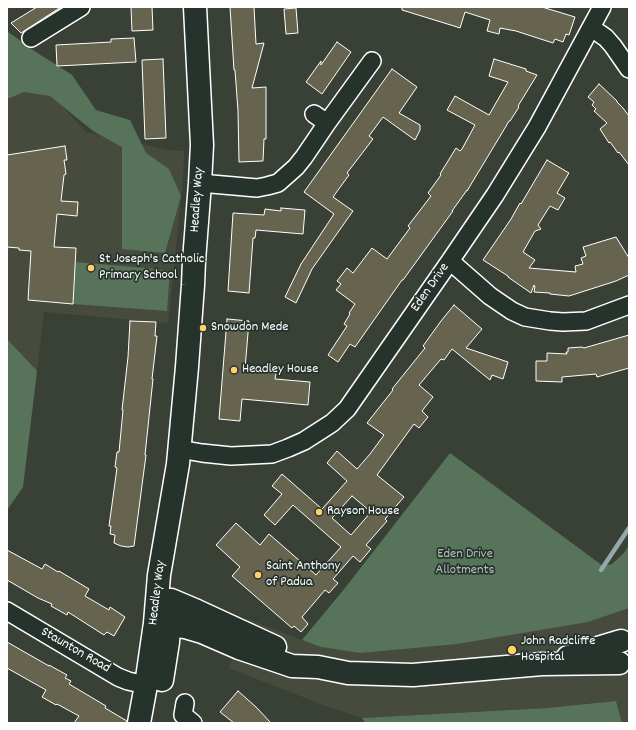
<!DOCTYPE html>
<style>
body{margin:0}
#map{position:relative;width:636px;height:730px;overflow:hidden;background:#394137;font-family:Dekko,sans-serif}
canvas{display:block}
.frame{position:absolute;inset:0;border:8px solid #fff;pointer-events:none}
</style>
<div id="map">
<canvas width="636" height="730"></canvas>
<div class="frame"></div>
</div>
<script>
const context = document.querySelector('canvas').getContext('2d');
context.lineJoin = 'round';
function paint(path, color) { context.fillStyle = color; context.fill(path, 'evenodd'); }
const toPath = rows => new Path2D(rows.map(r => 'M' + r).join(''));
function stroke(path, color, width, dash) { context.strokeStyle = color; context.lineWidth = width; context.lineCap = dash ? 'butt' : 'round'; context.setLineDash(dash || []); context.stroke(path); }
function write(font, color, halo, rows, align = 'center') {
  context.font = font + ' Dekko,sans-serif'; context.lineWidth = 3.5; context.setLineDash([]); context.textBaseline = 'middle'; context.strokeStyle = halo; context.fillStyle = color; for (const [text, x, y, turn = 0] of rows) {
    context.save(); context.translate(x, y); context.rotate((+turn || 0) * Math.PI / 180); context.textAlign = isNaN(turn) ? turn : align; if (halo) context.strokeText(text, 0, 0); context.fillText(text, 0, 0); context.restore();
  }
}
const built = toPath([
 [7,46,86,132,169,150,184,151,183,178,170,308,168,323,44,312,23,487,7,510],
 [629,583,629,723,622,723,616,701,547,708,362,718,323,705,229,668,247,619,302,640,321,647,360,653]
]);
const green = toPath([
 [7,31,33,50,72,75,96,110,130,120,146,153,169,169,181,196,165,253,122,249,122,147,93,131,50,96,24,92,7,99],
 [75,262,146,268,170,271,167,311,73,304],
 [7,339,37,371,23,487,7,510],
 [450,453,603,566,612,564,624,553,629,545,629,608,588,622,457,644,360,653,321,647,302,640,345,588],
 [616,701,622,723,365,723,362,718,547,708]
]);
const stream = toPath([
 [601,570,629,528]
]);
const building = toPath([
 [37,7,61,7,21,33,11,23,37,7],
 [131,7,152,7,153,30,132,31,131,7],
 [230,7,254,7,256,44,264,43,252,88,266,87,266,139,264,139,263,161,239,162,238,111,235,70,234,70,230,7],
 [402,7,542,7,575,17,569,35,566,34,563,42,555,39,553,43,516,31,500,28,499,34,487,31,490,20,465,12,460,28,454,26,402,10,402,7],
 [296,8,298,33,286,34,284,9,296,8],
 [134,38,136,62,57,66,56,45,111,42,111,39,134,38],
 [337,42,351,52,322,94,306,82,321,61,321,65,337,42],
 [163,59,166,138,145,139,142,60,163,59],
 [494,59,526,69,526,71,537,75,518,106,519,107,510,121,509,121,505,128,467,191,467,190,452,211,453,211,403,280,402,280,355,347,350,344,338,362,328,355,347,326,344,324,350,314,349,313,355,304,336,290,341,284,337,281,347,268,353,273,372,248,387,259,410,228,408,226,431,196,428,193,441,175,440,174,456,148,460,151,462,149,475,125,447,110,455,96,489,115,508,82,489,76,494,59],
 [392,69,417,87,399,113,420,125,420,130,415,140,383,117,369,136,373,139,347,173,349,175,333,197,353,211,312,269,296,303,285,297,301,264,334,214,304,192,392,69],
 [599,84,617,101,617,102,623,108,629,116,629,165,619,152,618,153,610,142,609,143,600,129,607,123,594,111,596,109,592,105,594,102,588,97,599,84],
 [65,146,67,160,64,160,66,174,64,175,61,201,78,202,77,216,57,214,54,247,76,248,73,304,28,300,31,251,19,250,19,248,7,247,7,155,65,146],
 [547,160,569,173,557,193,565,198,558,210,550,206,538,225,541,229,535,231,523,252,535,260,529,268,576,272,575,266,583,264,581,258,586,256,583,247,616,237,629,258,629,275,616,281,569,296,550,294,550,293,534,292,535,286,534,285,531,293,508,277,508,276,483,260,511,219,520,203,521,204,547,160],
 [281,208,305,210,303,234,256,230,255,238,253,238,249,293,228,291,233,213,264,215,265,209,281,211,281,208],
 [454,305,482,329,466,348,508,362,503,379,492,375,490,380,452,349,444,360,441,359,419,385,433,397,422,411,428,417,419,428,414,424,377,475,404,497,385,519,387,521,366,545,371,549,360,562,353,556,333,579,338,583,329,593,325,590,302,617,308,624,301,632,294,626,292,628,232,576,240,567,216,545,236,523,260,545,269,534,316,575,341,547,293,505,275,525,264,515,282,494,272,486,282,474,322,509,347,481,327,463,337,451,357,469,370,454,384,435,367,423,393,390,392,389,425,348,423,346,441,321,454,305],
 [352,496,371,512,351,535,332,518,352,496],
 [227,319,249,321,245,369,267,370,266,372,276,373,275,379,310,382,308,405,242,399,240,421,219,419,227,319],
 [130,321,156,322,155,336,157,336,152,379,153,379,145,455,146,455,134,546,128,547,121,546,114,543,115,535,110,534,111,526,109,526,117,468,115,467,117,452,119,452,123,410,122,410,128,357,130,321],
 [629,335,629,368,597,377,596,374,562,377,562,382,536,381,536,361,547,361,547,353,567,354,566,352,568,352,568,348,582,347,584,348,629,335],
 [7,550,42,569,45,564,58,572,59,571,89,589,85,596,109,610,110,607,125,617,114,636,107,632,104,635,68,612,67,615,51,606,52,604,38,598,7,580,7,550],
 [7,642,49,666,49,665,67,675,65,678,71,681,69,684,106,706,105,708,127,721,127,723,74,723,79,716,57,704,56,705,42,697,46,690,7,668,7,642],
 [238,691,256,707,271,723,234,723,220,712,238,691]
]);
const street = toPath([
 [591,28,599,33,606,38,613,46,629,69],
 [31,38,81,7],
 [314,114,327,123],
 [200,183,257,188,267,186,278,183,296,167,304,157,327,123,372,61],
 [450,261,490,296,512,311,525,317,550,321,563,322,586,321,629,305],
 [179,449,202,453,231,456,252,455,272,454,288,448,304,441,332,423,347,409,450,261,495,195,537,127,602,7],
 [7,611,118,677,128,681,146,685],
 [185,703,183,715,193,723]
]);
const secondary = toPath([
 [157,599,171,600,197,611,275,647],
 [155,623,185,627,202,632,239,648,292,666,318,667,348,673,413,675,542,664,619,663],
 [568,657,621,641],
 [162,680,168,642,170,611],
 [139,723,146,685,155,623,159,575,178,464,187,367,193,285,194,261,200,183,202,145,195,7]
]);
const markers = [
 [91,268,4,"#ffd166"],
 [203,328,4,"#ffd166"],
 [234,370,4,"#ffd166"],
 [319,512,4,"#ffd166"],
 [258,575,4,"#ffd166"],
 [512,650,5,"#ffd166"]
];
const streetNames = [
 ["Headley Way",198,200,-86],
 ["Eden Drive",431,288,-55],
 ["Headley Way",158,593,-83],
 ["Staunton Road",75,651,30]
];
const poiNames = [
 ["St Joseph's Catholic",99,260],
 ["Primary School",99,276],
 ["Snowdon Mede",211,328],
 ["Headley House",242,370],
 ["Rayson House",327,512],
 ["Saint Anthony",266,567],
 ["of Padua",266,583],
 ["John Radcliffe",521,642],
 ["Hospital",521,658]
];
const parkNames = [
 ["Eden Drive",465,555],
 ["Allotments",465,571]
];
paint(built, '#464b3e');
paint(green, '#57735a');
stroke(stream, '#94a7ab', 4.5);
paint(building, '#66634f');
stroke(building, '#fff', 1);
stroke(street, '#fff', 20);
stroke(secondary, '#fff', 25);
stroke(street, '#26332d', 17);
stroke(secondary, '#26332d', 22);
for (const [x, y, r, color] of markers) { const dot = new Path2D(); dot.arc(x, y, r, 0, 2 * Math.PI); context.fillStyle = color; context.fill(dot); stroke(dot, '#26332d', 1.5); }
write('14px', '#fff', '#26332d', streetNames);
write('14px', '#fff', '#26332d', poiNames, 'left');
write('14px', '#b3c0b5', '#26332d', parkNames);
</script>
